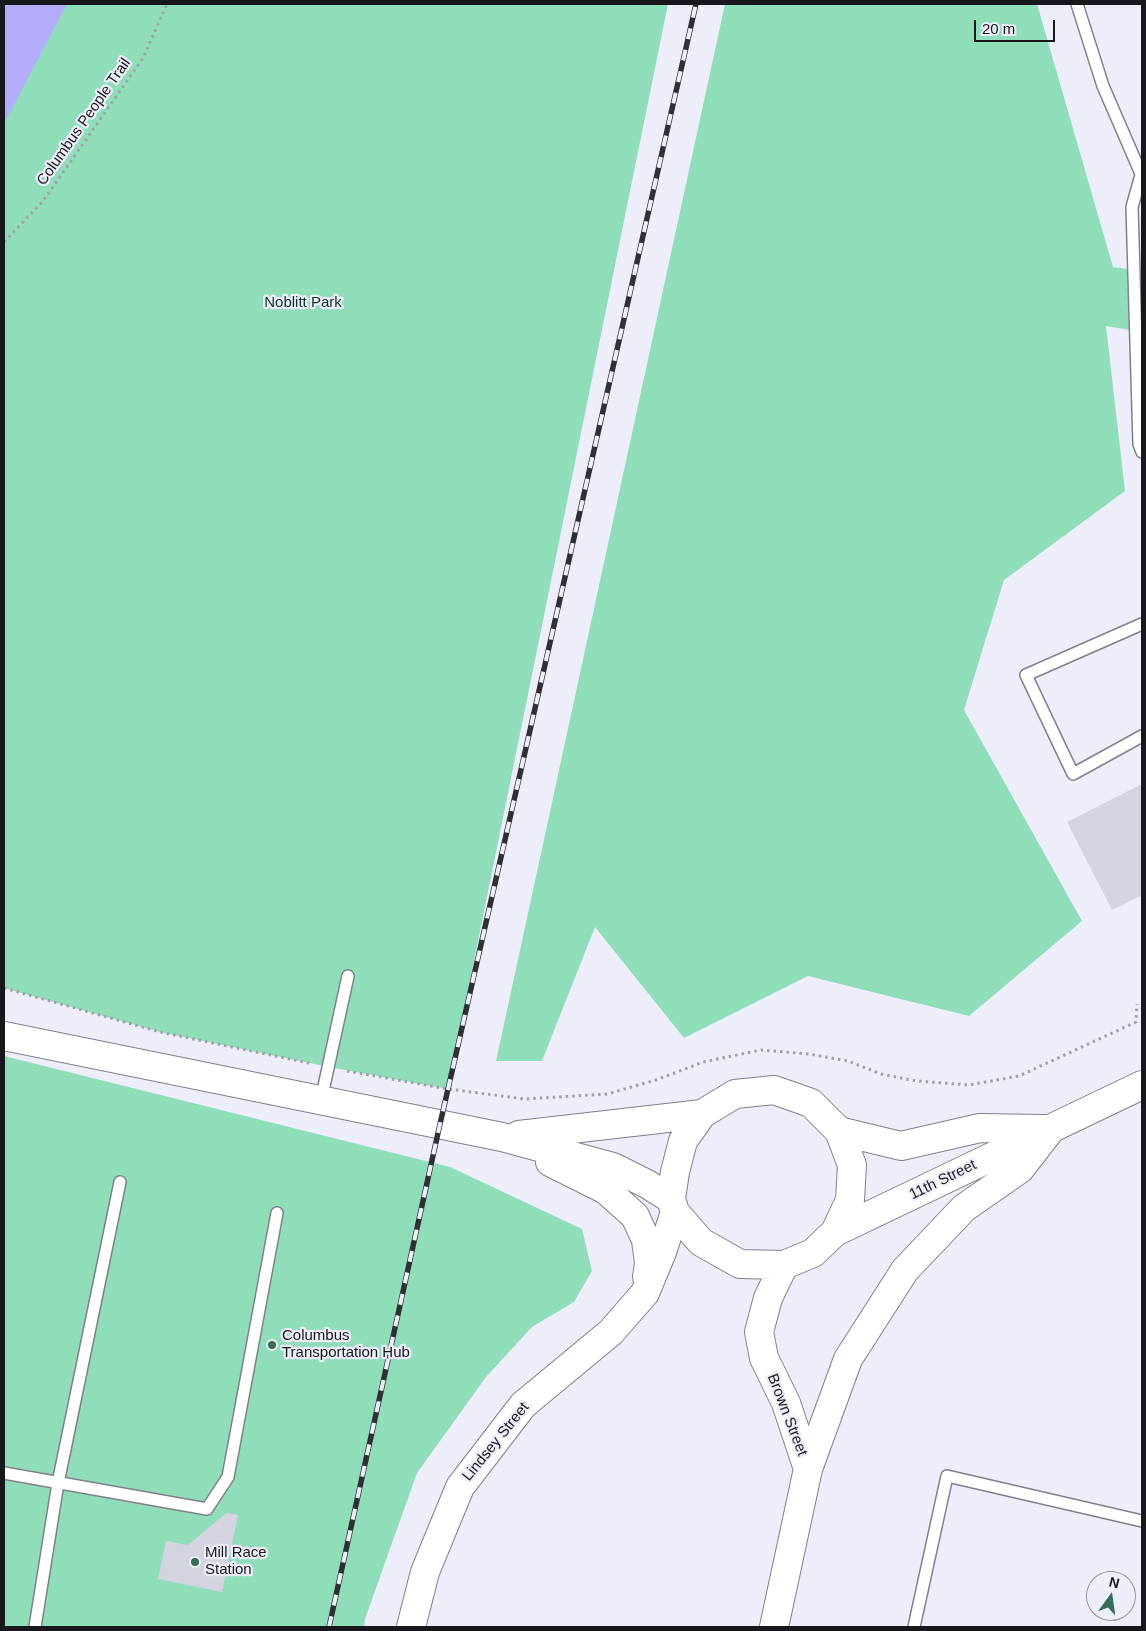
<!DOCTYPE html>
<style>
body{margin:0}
#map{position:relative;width:1146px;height:1631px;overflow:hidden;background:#eeedfa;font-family:Arial,sans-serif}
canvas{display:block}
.frame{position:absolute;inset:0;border:5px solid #18181c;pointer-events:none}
.north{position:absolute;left:1086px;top:1571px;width:50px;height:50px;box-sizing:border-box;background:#eeedfa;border:1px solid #9898a1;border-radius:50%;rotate:14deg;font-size:14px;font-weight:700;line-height:20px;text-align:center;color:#18181c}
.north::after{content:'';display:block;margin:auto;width:18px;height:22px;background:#366e55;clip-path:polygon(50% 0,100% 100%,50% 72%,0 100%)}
.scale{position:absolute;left:974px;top:20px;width:81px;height:22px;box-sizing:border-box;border:2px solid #18181c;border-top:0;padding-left:6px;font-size:15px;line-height:18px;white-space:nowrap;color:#18181c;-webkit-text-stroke:4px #eeedfa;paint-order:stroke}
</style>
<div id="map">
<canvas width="1146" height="1631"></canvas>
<div class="frame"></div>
<div class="north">N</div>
<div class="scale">20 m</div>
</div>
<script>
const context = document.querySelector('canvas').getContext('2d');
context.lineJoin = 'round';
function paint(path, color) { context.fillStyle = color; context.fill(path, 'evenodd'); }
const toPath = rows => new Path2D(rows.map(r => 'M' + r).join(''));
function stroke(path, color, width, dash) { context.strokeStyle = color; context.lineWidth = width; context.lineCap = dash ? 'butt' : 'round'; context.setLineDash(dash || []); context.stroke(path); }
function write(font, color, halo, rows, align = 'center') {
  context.font = font + ' Arial,sans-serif'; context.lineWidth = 4.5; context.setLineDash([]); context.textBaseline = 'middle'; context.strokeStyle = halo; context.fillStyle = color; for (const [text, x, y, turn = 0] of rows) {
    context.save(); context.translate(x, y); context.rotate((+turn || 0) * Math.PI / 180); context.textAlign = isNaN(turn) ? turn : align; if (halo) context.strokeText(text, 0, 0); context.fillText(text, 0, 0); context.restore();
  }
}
const green = toPath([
 [4,4,668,4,448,1089,329,1067,160,1032,4,988],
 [725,4,1037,4,1113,267,1142,271,1142,332,1106,326,1125,491,1004,580,964,710,1082,921,969,1016,808,976,684,1038,595,927,542,1061,496,1061],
 [4,1056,450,1167,582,1229,592,1271,574,1302,532,1327,486,1377,417,1473,365,1619,364,1627,4,1627]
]);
const water = toPath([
 [4,4,67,4,4,124]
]);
const building = toPath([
 [1142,784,1142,895,1112,910,1067,822],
 [226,1513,238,1515,222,1592,158,1579,166,1541,188,1545]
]);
const path = toPath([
 [4,242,43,201,143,58,167,4],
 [4,988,160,1032,309,1063],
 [347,1071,448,1089,525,1099,607,1094,656,1080,703,1062,761,1050,809,1054,848,1061,881,1074,917,1081,969,1085,1019,1076,1136,1022,1137,1004]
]);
const service = toPath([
 [1077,4,1103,86,1142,176],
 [1141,175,1132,207,1139,444,1142,452],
 [1142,624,1026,675,1073,774,1142,736],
 [321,1100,348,976],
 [4,1473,207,1509,228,1477,277,1213],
 [35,1627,58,1483,120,1182],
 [914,1627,947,1476,1142,1521]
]);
const secondary = toPath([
 [4,1036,502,1137,613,1167,647,1184,671,1199],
 [774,1090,811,1103,839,1131,852,1165,850,1200,835,1232,813,1253,784,1265,740,1264,701,1242,675,1212,671,1199,675,1172,683,1141,702,1114,735,1094,774,1090],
 [839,1131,901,1146,980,1128,1044,1129],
 [519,1135,702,1114],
 [550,1162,606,1190,635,1216,646,1240,649,1263,647,1277],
 [835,1232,1142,1085],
 [784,1265,768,1298,759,1332,764,1358,786,1403,808,1469],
 [411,1627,425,1572,460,1487,523,1405,611,1332,645,1293,662,1252,675,1212],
 [774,1627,808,1469,848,1359,905,1270,964,1208,1020,1169,1051,1129]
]);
const rail = toPath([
 [329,1627,440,1124,696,4]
]);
const markers = [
 [272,1345,5,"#366e55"],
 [195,1562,5,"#366e55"]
];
const streetNames = [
 ["Columbus People Trail",84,122,-55],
 ["11th Street",943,1180,-26],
 ["Brown Street",787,1415,69],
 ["Lindsey Street",496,1442,-51]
];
const parkNames = [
 ["Noblitt Park",303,303]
];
const poiNames = [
 ["Columbus",282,1336],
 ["Transportation Hub",282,1353],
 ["Mill Race",205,1553],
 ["Station",205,1570]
];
paint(green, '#90deb9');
paint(water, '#b3adfc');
paint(building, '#d4d3e0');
stroke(service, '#80808c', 14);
stroke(secondary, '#80808c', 30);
stroke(path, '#a1a0aa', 3, [2.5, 4]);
stroke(service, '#fff', 11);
stroke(secondary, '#fff', 28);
stroke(rail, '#2f2f34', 5.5);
stroke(rail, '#eeedfa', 4, [11]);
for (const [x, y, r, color] of markers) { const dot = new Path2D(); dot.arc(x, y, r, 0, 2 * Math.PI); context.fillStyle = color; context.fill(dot); stroke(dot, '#eeedfa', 2); }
write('15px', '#18181c', '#eeedfa', streetNames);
write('15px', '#093524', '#eeedfa', parkNames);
write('15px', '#18181c', '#eeedfa', poiNames, 'left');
</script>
